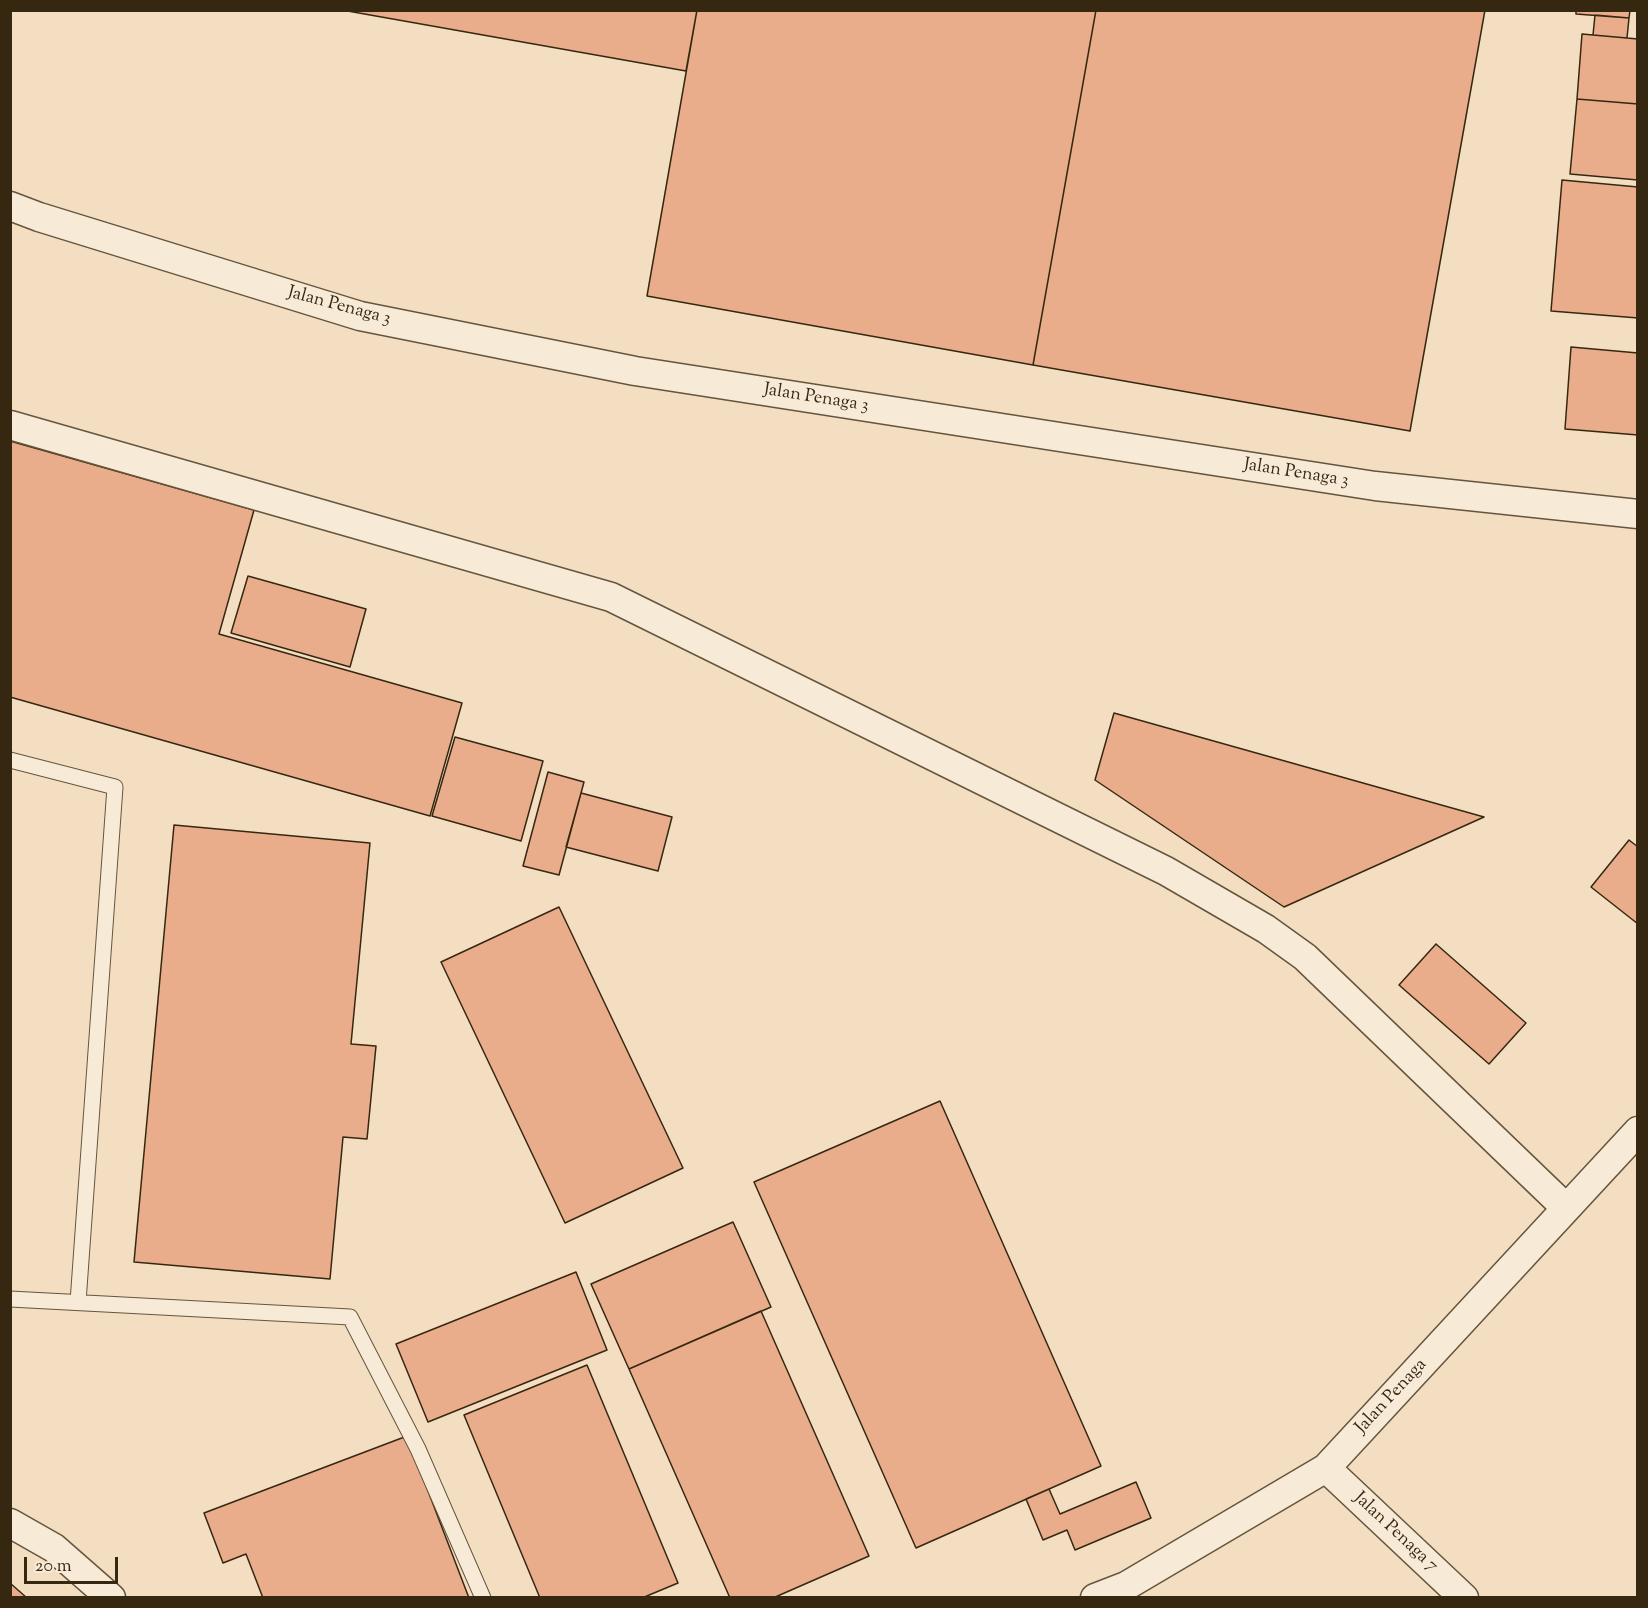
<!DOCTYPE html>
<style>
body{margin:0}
#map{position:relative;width:1648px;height:1608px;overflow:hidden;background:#f3dec1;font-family:"Sorts Mill Goudy",serif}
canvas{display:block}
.frame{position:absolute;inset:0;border:12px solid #362711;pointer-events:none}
.scale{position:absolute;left:24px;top:1557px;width:94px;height:27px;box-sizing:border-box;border:3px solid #362711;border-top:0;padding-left:8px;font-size:18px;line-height:21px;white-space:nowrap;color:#362711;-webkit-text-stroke:4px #f7ead7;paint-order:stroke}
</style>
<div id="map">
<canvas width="1648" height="1608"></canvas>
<div class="frame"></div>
<div class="scale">20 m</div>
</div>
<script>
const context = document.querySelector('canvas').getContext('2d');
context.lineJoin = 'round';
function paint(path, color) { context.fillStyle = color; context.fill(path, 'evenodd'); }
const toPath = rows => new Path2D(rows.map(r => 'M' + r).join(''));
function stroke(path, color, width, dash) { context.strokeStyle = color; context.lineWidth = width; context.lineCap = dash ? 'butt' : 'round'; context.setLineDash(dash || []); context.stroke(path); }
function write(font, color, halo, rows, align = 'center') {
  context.font = font + ' "Sorts Mill Goudy",serif'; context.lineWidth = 4.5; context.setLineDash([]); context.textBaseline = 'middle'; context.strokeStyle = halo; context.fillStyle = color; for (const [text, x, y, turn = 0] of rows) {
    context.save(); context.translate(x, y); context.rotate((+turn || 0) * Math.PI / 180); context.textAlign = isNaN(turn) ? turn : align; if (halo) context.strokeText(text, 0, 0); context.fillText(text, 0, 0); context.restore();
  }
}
const building = toPath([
 [342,10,697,10,686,71,342,10],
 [697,10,1096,10,1033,365,647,296,697,10],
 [1096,10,1485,10,1410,431,1033,365,1096,10],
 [1576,10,1630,10,1629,18,1576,14,1576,10],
 [1595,15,1629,18,1627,38,1593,35,1595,15],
 [1582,34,1638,39,1638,104,1577,99,1582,34],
 [1577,99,1638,104,1638,180,1570,174,1577,99],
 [1562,180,1638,187,1638,318,1551,311,1562,180],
 [1571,347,1638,353,1638,435,1565,429,1571,347],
 [10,441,254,510,219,634,462,703,430,816,10,697,10,441],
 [248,576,366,609,350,667,231,633,248,576],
 [1114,713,1484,817,1284,907,1095,780,1114,713],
 [455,737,543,761,521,841,432,816,455,737],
 [548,772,584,782,559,875,523,866,548,772],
 [581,793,672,817,658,871,566,847,581,793],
 [174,825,370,843,351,1044,376,1046,367,1139,343,1137,330,1279,134,1262,174,825],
 [1629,840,1638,847,1638,924,1591,887,1629,840],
 [559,907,683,1168,565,1223,441,962,559,907],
 [1436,944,1526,1023,1489,1064,1399,985,1436,944],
 [940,1101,1101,1466,916,1548,754,1182,940,1101],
 [733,1222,771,1307,629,1369,591,1284,733,1222],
 [576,1272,607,1350,428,1422,396,1344,576,1272],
 [761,1311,869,1556,773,1598,730,1598,629,1369,761,1311],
 [587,1365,678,1583,642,1598,540,1598,464,1415,587,1365],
 [407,1436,469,1598,263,1598,246,1554,223,1563,204,1513,407,1436],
 [1136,1482,1151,1518,1075,1550,1067,1530,1043,1540,1026,1499,1049,1489,1060,1514,1136,1482],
 [10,1583,27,1598,10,1598,10,1583]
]);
const lane = toPath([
 [10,760,115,787,78,1302],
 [10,1299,350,1317,418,1449,483,1598]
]);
const street = toPath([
 [10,206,39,217,360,316,635,371,1375,486,1638,514],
 [10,425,611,597,1166,871,1266,929,1305,957,1566,1208],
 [1326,1468,1464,1598],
 [10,1523,54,1548,111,1598],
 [1095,1598,1126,1586,1326,1468,1638,1131]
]);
const streetNames = [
 ["Jalan Penaga 3",339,307,15],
 ["Jalan Penaga 3",816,399,9],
 ["Jalan Penaga 3",1296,474,9],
 ["Jalan Penaga",1392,1397,-47],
 ["Jalan Penaga 7",1395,1533,43]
];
paint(building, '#e9ad8b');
stroke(building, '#362711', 1.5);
stroke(lane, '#65553d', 17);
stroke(street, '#65553d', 31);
stroke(lane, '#f7ead7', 15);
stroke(street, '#f7ead7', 28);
write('18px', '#362711', '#f7ead7', streetNames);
</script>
